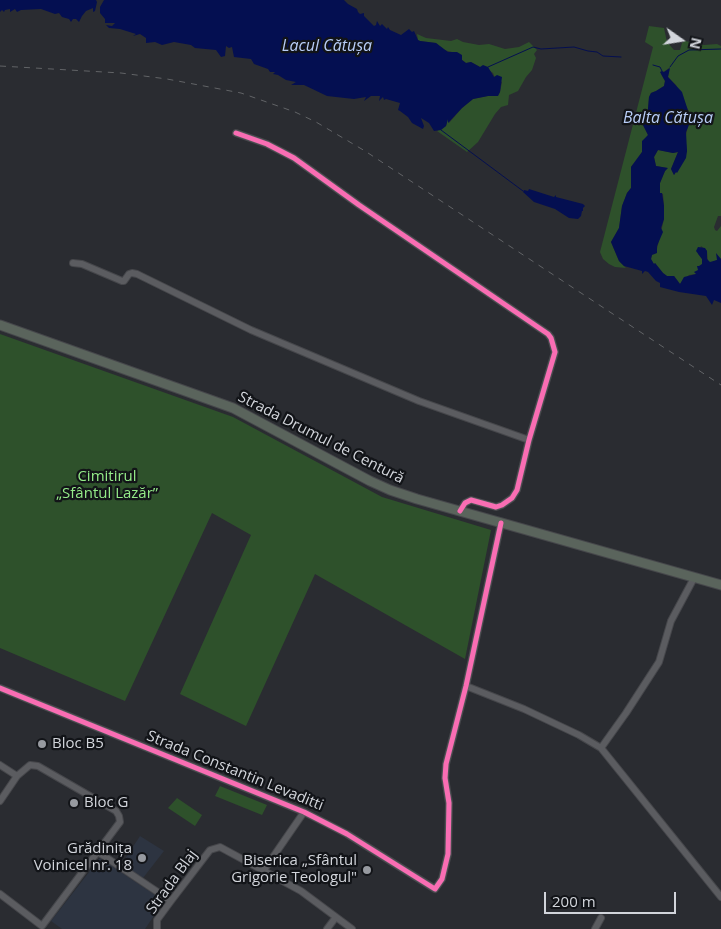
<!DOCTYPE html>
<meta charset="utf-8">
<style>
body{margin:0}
#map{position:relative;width:721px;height:929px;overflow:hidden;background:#2a2c31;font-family:"Open Sans",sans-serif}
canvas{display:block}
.north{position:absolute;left:656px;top:15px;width:50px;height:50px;-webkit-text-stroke:4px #121418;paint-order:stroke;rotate:103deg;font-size:14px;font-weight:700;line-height:20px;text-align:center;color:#d2d5db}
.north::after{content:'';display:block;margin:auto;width:18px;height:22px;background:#d2d5db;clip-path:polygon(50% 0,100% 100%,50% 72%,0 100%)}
.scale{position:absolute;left:544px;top:892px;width:132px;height:22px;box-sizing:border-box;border:2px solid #d2d5db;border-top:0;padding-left:6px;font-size:15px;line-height:18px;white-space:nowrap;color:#d2d5db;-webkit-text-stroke:4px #121418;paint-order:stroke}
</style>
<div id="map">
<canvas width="721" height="929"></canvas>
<div class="north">N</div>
<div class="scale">200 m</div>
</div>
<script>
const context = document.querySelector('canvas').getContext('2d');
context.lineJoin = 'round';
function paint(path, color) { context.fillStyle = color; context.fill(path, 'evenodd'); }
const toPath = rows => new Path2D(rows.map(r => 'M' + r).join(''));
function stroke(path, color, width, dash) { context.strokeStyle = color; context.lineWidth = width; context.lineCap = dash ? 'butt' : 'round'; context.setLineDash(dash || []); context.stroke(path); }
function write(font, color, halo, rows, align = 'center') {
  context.font = font + ' "Open Sans",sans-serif'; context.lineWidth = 4.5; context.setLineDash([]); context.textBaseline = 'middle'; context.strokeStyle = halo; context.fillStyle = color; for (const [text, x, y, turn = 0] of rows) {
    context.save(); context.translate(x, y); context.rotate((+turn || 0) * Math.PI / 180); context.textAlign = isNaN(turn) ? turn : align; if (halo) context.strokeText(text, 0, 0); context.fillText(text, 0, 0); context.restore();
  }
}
const built = toPath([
 [140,836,164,851,143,878,121,865],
 [100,858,164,901,145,929,62,929,51,921]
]);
const green = toPath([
 [649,26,664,28,667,42,674,50,680,50,682,43,685,41,704,45,717,44,721,46,721,216,718,216,714,227,715,230,717,231,721,226,721,259,717,256,717,260,713,262,708,262,707,251,701,246,698,254,702,259,702,264,696,274,689,275,680,284,674,276,667,276,663,273,655,263,654,265,651,259,652,254,656,253,664,219,664,206,663,194,660,193,660,183,665,171,667,168,656,166,654,157,658,150,673,153,678,152,671,169,674,175,681,164,687,151,685,138,691,116,676,85,668,77,669,68,661,74,665,81,664,86,656,91,651,93,649,97,648,109,643,125,648,135,642,144,642,152,631,167,631,188,627,193,622,206,619,228,611,242,619,261,626,268,615,267,609,264,603,259,600,252,653,47,645,42],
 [417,34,426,38,451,41,457,39,463,42,479,45,489,44,505,49,519,47,529,42,537,50,534,54,536,58,532,70,526,77,518,91,509,95,508,105,501,107,495,114,478,142,467,152,437,131,446,126,448,118,449,123,462,108,473,99,488,96,497,96,500,92,502,82,495,78,493,73,485,67,480,67,471,62,466,63,452,52,444,50,436,43,420,41,418,40],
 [0,334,233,417,382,497,491,530,465,659,315,574,246,726,180,694,251,535,212,513,125,701,0,648],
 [220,786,267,805,262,815,215,796],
 [177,798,202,815,195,826,168,808]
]);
const water = toPath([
 [0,0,96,0,97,2,95,11,93,12,93,8,86,11,82,16,79,22,76,19,73,19,71,22,69,19,62,17,59,13,55,14,41,9,21,10,17,12,15,9,10,12,10,9,5,10,4,12,2,10,0,12],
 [104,0,344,0,348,4,357,9,358,12,360,14,364,13,364,16,374,26,376,25,377,21,380,26,382,24,387,29,388,27,390,30,401,35,409,29,412,32,414,31,418,40,420,41,436,43,448,52,457,52,462,55,462,60,466,63,471,62,480,67,483,65,488,67,494,77,497,75,502,77,500,92,498,96,488,96,473,99,462,108,448,123,448,119,446,126,441,130,434,131,429,123,421,118,424,126,423,129,412,123,408,117,400,111,398,110,400,103,386,99,384,100,383,97,379,101,380,96,371,96,364,101,366,97,354,99,327,96,304,85,291,85,296,82,286,80,278,75,273,74,275,72,270,72,268,69,254,64,251,59,234,57,232,47,229,48,226,46,225,56,221,57,216,50,195,48,191,45,174,42,162,45,155,42,146,43,146,38,140,34,133,36,136,34,120,29,109,28,106,25,112,26,115,23,105,23,105,19,100,13,100,7],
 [670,68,668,77,682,92,691,120,686,132,687,151,686,158,677,173,676,172,674,175,671,169,678,152,673,153,658,150,654,157,656,166,668,168,665,171,660,183,660,193,662,193,664,206,664,219,661,228,663,232,657,246,657,253,652,255,651,259,654,264,655,263,663,273,667,276,674,276,680,284,684,277,696,274,694,272,698,270,697,266,699,266,702,264,702,259,696,251,698,247,705,248,707,251,707,259,710,262,717,260,716,253,721,259,721,303,714,300,712,305,706,296,679,292,660,287,660,283,656,281,648,272,645,271,642,274,642,271,624,266,619,261,611,242,619,228,622,206,627,193,631,188,631,167,642,152,642,141,648,135,643,125,648,109,649,97,651,93,656,91,664,86,665,81,660,72,662,71,664,72],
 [529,189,554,197,556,195,556,197,583,204,585,206,583,208,583,211,582,211,581,216,578,219,569,218,555,209,534,202,523,192,524,190,528,191]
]);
const stream = toPath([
 [653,65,660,67,662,71],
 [488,67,533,47,541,49,574,47,588,51,597,52,603,56,621,57],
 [670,67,678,56,689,50,721,49],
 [441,130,523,191]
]);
const minor = toPath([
 [236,133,267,144,294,158,359,205,548,334,551,338,555,352,529,440,517,490,512,498,502,505,496,507,471,500,465,503,460,511],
 [73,263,82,264,122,281,124,281,129,274,132,273,137,274,251,330,419,401,529,440],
 [466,686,524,709,579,735,601,748,721,897],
 [0,688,304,812,347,834,435,889,442,879,448,854,449,803,445,778,446,764,466,686,501,523],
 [601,748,626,713,659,662,671,621,694,578],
 [0,765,17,776,30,765,38,766,116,811,119,816,120,822,42,926,0,894],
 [0,801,17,776],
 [98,852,171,901],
 [264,870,304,812],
 [157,929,157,920,171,901,210,850,220,847,301,891,352,929],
 [327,929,336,917],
 [595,929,601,918]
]);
const highway = toPath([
 [0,325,233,408,370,481,390,490,417,499,721,585]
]);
const rail = toPath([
 [0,66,121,73,167,79,241,93,295,112,316,122,365,151,721,385]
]);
const cycleway = toPath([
 [236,133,267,144,294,158,359,205,548,334,551,338,555,352,529,440,517,490,512,498,502,505,496,507,471,500,465,503,460,511],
 [0,688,304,812,347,834,435,889,442,879,448,854,449,803,445,778,446,764,466,686,501,523]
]);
const markers = [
 [42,744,5,"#979aa0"],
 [74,803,5,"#979aa0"],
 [142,858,5,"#979aa0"],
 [367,870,5,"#979aa0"]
];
const streetNames = [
 ["Strada Drumul de Centură",321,438,27],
 ["Strada Constantin Levaditti",235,771,22],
 ["Strada Blaj",172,882,-54]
];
const parkNames = [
 ["Cimitirul",107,477],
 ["„Sfântul Lazăr”",107,494]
];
const poiNames = [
 ["Bloc B5",52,744],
 ["Bloc G",84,803],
 ["Grădinița",132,849,"right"],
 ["Voinicel nr. 18",132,866,"right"],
 ["Biserica „Sfântul",357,861,"right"],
 ["Grigorie Teologul\"",357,878,"right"]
];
const waterNames = [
 ["Lacul Cătușa",327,46],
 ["Balta Cătușa",668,118]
];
paint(built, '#2d3441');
paint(green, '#2e512b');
paint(water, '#040f51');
stroke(stream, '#040f51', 1);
stroke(minor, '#46474b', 8);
stroke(highway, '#46474b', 11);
stroke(minor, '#5b5c60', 6);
stroke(highway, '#5a645c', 9);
stroke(rail, '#626467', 1, [6, 6]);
stroke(cycleway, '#f96db3', 5);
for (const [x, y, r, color] of markers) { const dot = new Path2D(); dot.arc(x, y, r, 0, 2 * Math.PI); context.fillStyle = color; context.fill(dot); stroke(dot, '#121418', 2); }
write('15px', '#d2d5db', '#121418', streetNames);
write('15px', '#95ec89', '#121418', parkNames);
write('15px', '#d2d5db', '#121418', poiNames, 'left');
write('italic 16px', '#b8cdf7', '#121418', waterNames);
</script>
